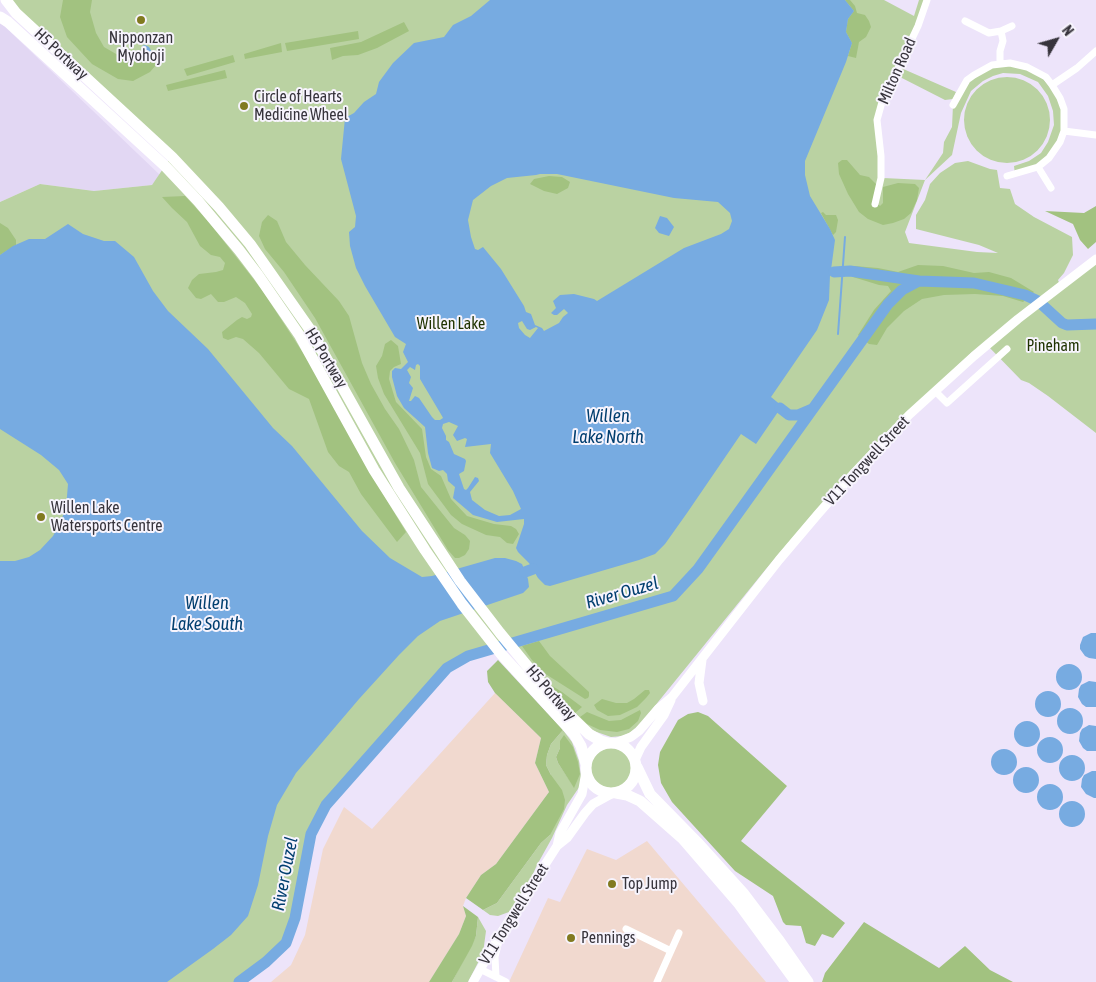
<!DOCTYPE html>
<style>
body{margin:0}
#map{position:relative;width:1096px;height:982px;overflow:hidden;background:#ede4fa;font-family:"Asap Condensed",sans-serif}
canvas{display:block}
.north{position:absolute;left:1031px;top:15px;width:50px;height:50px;-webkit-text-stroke:4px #f7f4fd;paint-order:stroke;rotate:52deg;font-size:14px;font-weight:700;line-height:20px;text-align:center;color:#37343c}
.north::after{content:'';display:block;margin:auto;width:18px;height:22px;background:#37343c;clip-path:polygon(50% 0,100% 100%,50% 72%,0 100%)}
</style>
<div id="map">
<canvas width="1096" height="982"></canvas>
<div class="north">N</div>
</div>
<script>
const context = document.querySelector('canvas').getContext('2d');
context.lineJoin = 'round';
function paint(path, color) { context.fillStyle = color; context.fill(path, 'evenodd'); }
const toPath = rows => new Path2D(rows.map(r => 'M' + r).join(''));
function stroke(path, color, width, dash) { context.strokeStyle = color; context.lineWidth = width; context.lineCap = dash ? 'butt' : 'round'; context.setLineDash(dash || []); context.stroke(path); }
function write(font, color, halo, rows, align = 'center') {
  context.font = font + ' "Asap Condensed",sans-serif'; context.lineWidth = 4; context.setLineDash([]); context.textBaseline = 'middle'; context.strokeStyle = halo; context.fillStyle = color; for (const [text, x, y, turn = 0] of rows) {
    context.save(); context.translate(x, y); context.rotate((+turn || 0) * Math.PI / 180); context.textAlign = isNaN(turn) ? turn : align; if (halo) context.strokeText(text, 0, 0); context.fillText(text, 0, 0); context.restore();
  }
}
const built = toPath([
 [0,22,160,175,152,185,94,191,40,184,0,202]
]);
const industrial = toPath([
 [495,693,541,738,535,763,549,792,496,864,481,875,466,898,463,906,466,916,459,934,429,982,271,982,291,965,305,935,323,849,344,807,372,829],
 [647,841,766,982,509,982,548,898,560,902,587,849,616,860]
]);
const green = toPath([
 [6,0,884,0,914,16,919,0,927,0,877,120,883,178,925,180,943,153,944,142,952,127,953,105,967,80,1000,64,1035,70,1060,98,1064,131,1049,158,1015,175,1014,166,1029,161,1041,153,1048,142,1054,125,1053,111,1048,96,1038,82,1020,74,1003,73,993,76,983,81,971,91,961,113,952,155,925,180,905,232,909,243,977,252,998,253,979,245,916,229,916,215,925,200,930,184,940,173,955,163,968,161,990,169,997,170,1000,188,1010,189,1015,204,1034,217,1072,237,1073,255,1064,273,1058,280,1060,285,1096,259,1096,433,1048,396,1029,383,1021,380,987,345,971,353,913,407,817,509,766,569,641,723,631,732,623,736,611,737,591,730,508,643,468,656,447,668,326,804,311,834,295,918,286,943,266,962,239,982,0,982,0,202,40,184,94,191,152,185,171,157],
 [901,68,956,92,953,99,945,100,898,76],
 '964 120a43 43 0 1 1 86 0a43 43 0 1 1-86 0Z',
 [563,730,572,742,579,761,581,777,580,786,567,805,552,838,537,865,528,885,509,912,498,916,490,915,483,910,497,903,541,843,550,835,551,775,546,765,547,755,551,744],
 [560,748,574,787,558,763,556,757],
 '591 768a20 20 0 1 1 40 0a20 20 0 1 1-40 0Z',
 [478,917,486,931,483,953,468,982,452,982,476,936]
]);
const forest = toPath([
 [63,0,92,0,90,12,96,33,104,47,123,58,133,52,144,52,154,57,156,65,150,72,133,81,118,79,92,64,67,37,60,17],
 [845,0,850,0,855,6,857,13,865,15,869,21,871,27,866,37,859,42,856,58,848,56,852,43,846,32,848,19,854,11],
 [404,22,409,31,377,48,358,55,343,56,332,60,330,48,361,42],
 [358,31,359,39,287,51,285,43],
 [281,43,282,52,245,59,244,54],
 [233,55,235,62,187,76,184,69],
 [225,70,227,78,168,91,166,85],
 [842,160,847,160,860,175,869,177,878,186,876,202,880,206,883,203,883,187,898,183,915,184,919,188,917,200,911,213,904,219,893,223,883,225,868,219,859,212,848,194,839,174,838,163],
 [549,176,562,177,570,182,568,188,557,194,544,191,530,184,534,179],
 [185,196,208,221,262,290,307,359,369,471,406,532,397,542,361,494,349,472,339,466,328,452,309,399,289,389,259,353,243,339,236,337,228,340,223,338,222,332,237,320,242,317,247,319,251,317,252,314,245,303,236,297,224,302,218,302,211,294,201,299,196,298,188,288,192,280,199,274,216,272,223,270,225,263,220,257,211,255,200,246,187,222,172,208,162,197],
 [1096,206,1096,242,1088,249,1080,240,1073,224,1045,211,1084,213],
 [823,212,826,215,836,215,838,220,836,232,833,235,821,213],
 [268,215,277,221,286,242,305,265,339,301,349,316,362,363,371,384,385,409,399,429,414,460,421,487,454,528,465,535,470,541,469,549,465,555,459,558,455,558,448,550,395,463,315,318,284,272,265,249,259,236,262,222],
 [0,223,8,228,16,240,16,245,0,255],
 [918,265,943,266,974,273,989,272,1011,278,1034,292,1023,302,1003,296,975,294,944,295,922,299,904,311,887,328,877,345,869,344,858,335,874,310,891,291,888,286,879,285,853,277,851,274,854,266,878,268,898,272],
 [391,340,398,346,401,364,394,367,390,371,389,379,396,402,422,429,426,457,431,469,441,476,451,499,467,516,494,524,511,526,516,529,519,534,513,544,507,543,500,537,486,535,462,524,451,515,428,484,420,453,384,394,378,378,376,366,382,356,385,344],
 [539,641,550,656,589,692,589,696,588,698,585,699,544,673,532,660,522,646],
 [498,660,563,730,551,744,547,755,546,765,551,775,562,790,565,800,564,809,550,835,541,843,497,903,483,910,466,898,481,875,496,864,549,792,535,763,541,738,495,693,488,682,487,671],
 [549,684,562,692,582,707,575,713,561,700],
 [645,690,649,690,650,693,646,698,637,707,620,715,608,716,597,710,594,705,602,699,616,703,627,703,634,699],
 [640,710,641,713,638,721,629,729,617,732,600,730,587,724,580,717,587,712,609,721,621,720],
 [698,712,708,716,787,786,741,841,845,923,833,938,822,934,815,946,806,943,801,926,786,925,783,922,773,896,735,871,672,802,661,783,658,765,660,752,678,720,688,714],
 [564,735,573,747,578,762,580,774,574,788,558,763,556,757,560,748,560,741],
 [463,906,478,917,476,936,472,946,452,982,429,982,459,934,466,916],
 [864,922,939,968,965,946,990,970,1013,982,822,982,825,973]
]);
const water = toPath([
 [490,0,845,0,854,11,848,19,846,32,852,43,846,62,805,161,805,175,810,196,830,229,835,240,831,270,834,272,830,275,829,300,817,330,771,397,782,406,756,444,741,434,687,513,665,544,655,554,639,560,550,586,545,585,538,578,529,563,518,552,516,548,524,524,524,519,497,522,473,515,453,498,455,487,448,481,447,474,443,470,439,471,432,468,428,453,425,427,404,408,397,396,392,377,392,371,395,368,401,369,408,362,403,352,406,344,395,337,365,286,356,268,350,246,349,232,355,227,356,216,341,159,345,118,354,113,364,102,376,94,379,82,393,63,414,43,444,37,453,25,471,16],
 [540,174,557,174,674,198,718,202,730,213,732,221,729,229,721,234,684,248,597,301,594,299,574,294,560,295,553,301,556,308,551,313,554,315,557,315,564,309,568,313,563,317,559,323,544,331,542,328,535,325,531,314,526,312,524,306,501,269,483,247,478,250,475,249,471,237,468,220,473,200,491,186,507,178,536,175],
 [522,321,527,329,530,330,536,327,538,328,530,338,525,335,519,328,518,323],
 [418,364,420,366,420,379,442,416,443,418,440,420,435,420,432,417,419,398,415,396,411,401,409,401,413,388,409,383,411,377,407,370,410,367,415,370,416,365],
 [449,422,458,426,453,435,457,441,465,438,467,439,465,447,491,444,490,453,513,491,521,509,510,515,499,516,485,510,472,500,470,492,479,481,478,478,475,477,468,488,466,490,464,489,459,474,464,471,466,461,465,459,454,454,449,442,446,440,446,436,442,428,443,424],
 [145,45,149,47,153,54,149,59,142,50,142,46],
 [660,216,667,218,674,227,669,236,659,233,655,228],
 [68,224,83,234,104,241,115,241,134,257,153,291,168,311,208,349,273,428,292,446,362,531,390,558,422,577,432,576,495,558,505,558,516,561,522,564,528,579,529,587,523,593,440,621,418,636,399,655,359,699,296,773,277,805,268,836,258,885,248,916,231,935,213,949,167,982,0,982,0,561,15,561,29,557,40,550,53,536,60,523,66,508,68,484,59,470,41,455,0,429,0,255,13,246,29,239,45,239],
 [1091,633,1096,633,1096,659,1089,658,1085,656,1080,649,1080,645,1083,637],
 '1056 677a13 13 0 1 1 26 0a13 13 0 1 1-26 0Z',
 [1089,681,1096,682,1096,707,1086,707,1082,704,1078,697,1079,689,1081,685],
 '1035 704a13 13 0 1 1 26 0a13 13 0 1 1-26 0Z',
 '1057 721a13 13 0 1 1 26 0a13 13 0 1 1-26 0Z',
 '1014 734a13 13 0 1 1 26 0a13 13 0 1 1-26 0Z',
 [1089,725,1096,726,1096,751,1087,751,1083,748,1079,741,1080,733,1082,729],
 '1037 750a13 13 0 1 1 26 0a13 13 0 1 1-26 0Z',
 '991 762a13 13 0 1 1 26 0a13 13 0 1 1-26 0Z',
 '1059 768a13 13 0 1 1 26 0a13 13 0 1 1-26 0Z',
 '1013 780a13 13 0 1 1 26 0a13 13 0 1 1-26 0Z',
 [1092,771,1096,771,1096,798,1094,798,1086,794,1081,787,1082,779,1084,775],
 '1037 797a13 13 0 1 1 26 0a13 13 0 1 1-26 0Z',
 '1059 814a13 13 0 1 1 26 0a13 13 0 1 1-26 0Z'
]);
const stream = toPath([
 [838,334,845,237]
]);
const river = toPath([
 [834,272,850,271,919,281],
 [780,408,789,415,798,415,812,409],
 [525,572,533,569],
 [239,982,266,962,286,943,295,918,311,834,326,805,447,668,468,656,673,596,698,569,888,304,902,290,919,281,974,283,1025,295,1038,301,1062,323,1067,325,1096,324]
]);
const minor = toPath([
 [965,21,989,33,1001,31,1012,26],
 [1000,64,1000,51,1003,41,1001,31],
 [1052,85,1077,68,1096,51],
 [953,105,967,80,974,75,992,65,1010,63,1027,67,1046,77,1052,85,1060,98,1064,109,1064,131,1060,142,1049,158,1038,167,1007,176],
 [1064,131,1096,135],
 [1038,167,1051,188],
 [875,204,881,178,881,156,877,120,882,102,918,26,927,0],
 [935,391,947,403,1007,349],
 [626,929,671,951],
 [480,969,506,982],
 [496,977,495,957,499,941],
 [657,982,679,933]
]);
const tertiary = toPath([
 [702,660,699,683,703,701],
 [615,743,631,737,639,731,658,709,672,697,779,560,818,514,855,472,909,415,974,356,1018,319,1096,259],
 [635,760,641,747,664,715,671,700],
 [557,846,560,833,582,794,586,772],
 [473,982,501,933,557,846,567,838,585,813,593,804,613,793]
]);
const primary = toPath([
 [6,0,16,13,172,157,219,207,250,244,311,331,399,488,460,581,500,633,561,707,589,734,601,741,608,743],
 [0,17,8,22,165,166,198,201,239,250,258,275,300,336,374,470,425,550,462,604,502,655,574,734,581,746,586,764],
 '586 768a25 25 0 1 1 50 0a25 25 0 1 1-50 0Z',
 [637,767,650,794,697,842,744,894,778,939,808,982],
 [616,793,627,795,640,801,682,838,739,904,796,982]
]);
const markers = [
 [141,20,5,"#817a20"],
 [244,106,5,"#817a20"],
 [41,517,5,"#817a20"],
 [612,884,5,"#817a20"],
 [571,938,5,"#817a20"]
];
const poiNames = [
 ["Nipponzan",141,38,"center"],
 ["Myohoji",141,56,"center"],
 ["Circle of Hearts",254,97],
 ["Medicine Wheel",254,115],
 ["Willen Lake",51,508],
 ["Watersports Centre",51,526],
 ["Top Jump",622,884],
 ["Pennings",581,938]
];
const streetNames = [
 ["H5 Portway",61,54,43],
 ["Milton Road",897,71,-66],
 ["H5 Portway",326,358,59],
 ["V11 Tongwell Street",867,461,-47],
 ["H5 Portway",551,693,49],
 ["V11 Tongwell Street",514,914,-58]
];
const parkNames = [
 ["Willen Lake",451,324],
 ["Pineham",1053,346]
];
const waterNames = [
 ["Willen",608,416],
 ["Lake North",608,437],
 ["River Ouzel",622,593,-16],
 ["Willen",207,603],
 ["Lake South",207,624],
 ["River Ouzel",285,874,-79]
];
paint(built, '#e2d7f3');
paint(industrial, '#f1d9cf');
paint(green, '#bad2a2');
paint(forest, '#a2c280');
paint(water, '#77abe1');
stroke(stream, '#77abe1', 2);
stroke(river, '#77abe1', 11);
stroke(minor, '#fff', 7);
stroke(tertiary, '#fff', 9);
stroke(primary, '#fff', 11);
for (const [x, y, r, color] of markers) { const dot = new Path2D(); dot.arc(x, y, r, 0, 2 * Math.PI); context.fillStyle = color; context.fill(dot); stroke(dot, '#f7f4fd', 2); }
write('16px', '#37343c', '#f7f4fd', poiNames, 'left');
write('16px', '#37343c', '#f7f4fd', streetNames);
write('16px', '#1f3201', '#f7f4fd', parkNames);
write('italic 18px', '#013e6f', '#f7f4fd', waterNames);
</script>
